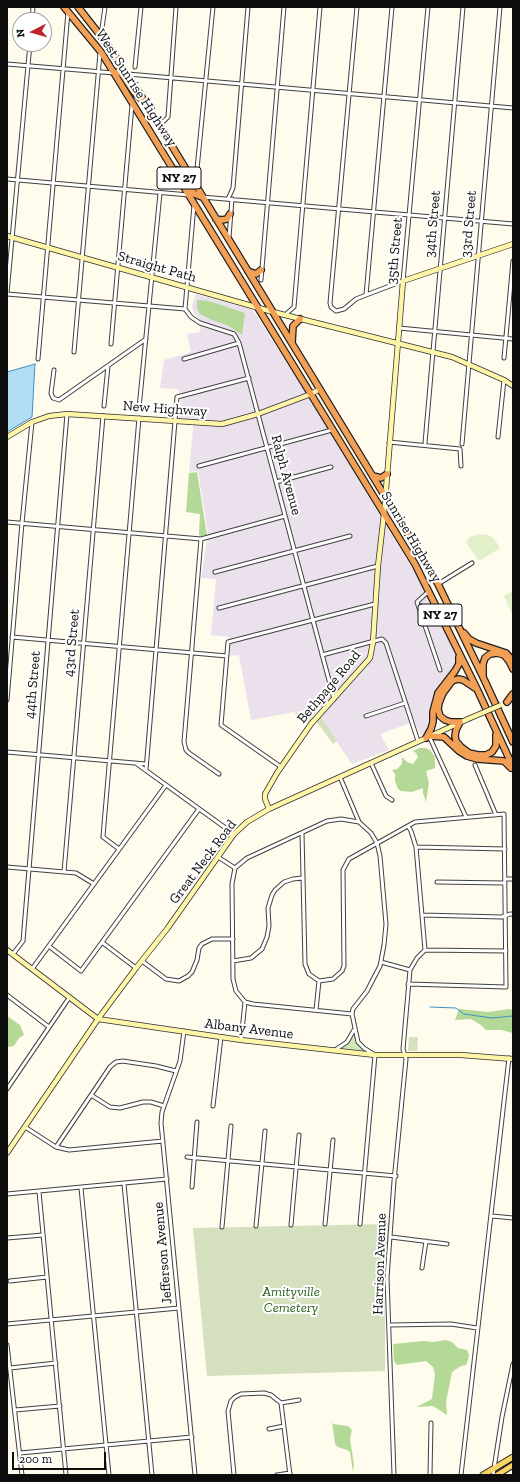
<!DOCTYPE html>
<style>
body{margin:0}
#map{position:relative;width:520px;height:1482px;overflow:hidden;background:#fffbed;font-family:"Zilla Slab",serif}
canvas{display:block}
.frame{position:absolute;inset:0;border:8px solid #0d0d0d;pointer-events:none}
.north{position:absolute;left:12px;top:12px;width:40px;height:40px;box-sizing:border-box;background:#fff;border:1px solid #9e9e9e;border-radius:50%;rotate:264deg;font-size:11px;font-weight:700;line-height:16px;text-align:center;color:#0d0d0d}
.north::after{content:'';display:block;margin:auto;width:14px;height:18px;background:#bc262c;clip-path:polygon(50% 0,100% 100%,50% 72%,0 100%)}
.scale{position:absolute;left:12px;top:1452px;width:94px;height:18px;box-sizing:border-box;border:2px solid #0d0d0d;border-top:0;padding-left:5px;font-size:12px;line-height:14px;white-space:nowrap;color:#0d0d0d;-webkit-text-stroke:3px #fff;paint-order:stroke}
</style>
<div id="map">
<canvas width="520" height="1482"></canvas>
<div class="frame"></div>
<div class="north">N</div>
<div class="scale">200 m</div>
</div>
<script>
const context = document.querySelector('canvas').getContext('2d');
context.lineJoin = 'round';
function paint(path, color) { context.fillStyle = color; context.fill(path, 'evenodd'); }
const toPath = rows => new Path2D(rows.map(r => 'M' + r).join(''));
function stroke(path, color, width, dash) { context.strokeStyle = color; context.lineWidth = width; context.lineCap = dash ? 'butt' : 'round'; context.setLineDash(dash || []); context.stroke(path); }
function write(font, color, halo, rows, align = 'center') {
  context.font = font + ' "Zilla Slab",serif'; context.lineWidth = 4; context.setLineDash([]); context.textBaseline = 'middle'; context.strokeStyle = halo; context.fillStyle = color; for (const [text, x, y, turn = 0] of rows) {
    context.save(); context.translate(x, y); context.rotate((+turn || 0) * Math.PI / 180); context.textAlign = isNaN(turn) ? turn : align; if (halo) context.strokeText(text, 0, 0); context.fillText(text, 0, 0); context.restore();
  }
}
const industrial = toPath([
 [196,294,253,310,321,417,422,585,457,657,457,664,433,697,428,729,421,736,415,722,410,723,380,734,389,750,352,764,317,714,323,707,251,720,239,655,230,656,229,637,211,635,216,579,201,578,208,534,198,471,189,472,194,419,179,418,181,399,178,389,160,388,164,360,191,352,187,334,200,332,200,319,194,314,192,305]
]);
const green = toPath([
 [354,1035,356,1043,364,1051,342,1048,349,1042]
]);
const forest = toPath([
 [197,300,209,301,245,313,242,335,229,326,212,320,200,314,197,308],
 [197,472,207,535,201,536,199,535,199,532,200,514,186,512,189,473],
 [419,748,425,748,430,750,435,757,435,768,426,771,429,783,426,802,423,793,423,788,412,792,401,791,398,789,395,781,395,774,392,770,397,769,402,764,402,757,407,762,413,764,418,757,416,753,413,751],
 [459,1009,488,1012,509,1009,513,1010,513,1033,501,1030,486,1030,481,1025,471,1019,455,1020],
 [7,1016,20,1025,24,1035,19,1038,14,1046,7,1047],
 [446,1340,452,1342,458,1348,467,1350,469,1355,468,1360,466,1365,461,1366,452,1372,446,1402,447,1415,433,1406,416,1407,432,1399,435,1374,433,1367,426,1361,397,1365,394,1361,393,1344,424,1341,433,1342],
 [332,1421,333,1424,348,1426,352,1430,350,1439,354,1465,353,1472,350,1452,347,1450,338,1447,335,1444]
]);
const cemetery = toPath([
 [319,708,308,723,294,713],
 [321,717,337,741,333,744,317,722],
 [409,1037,418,1037,417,1051,409,1051,408,1050],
 [388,1224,385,1285,385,1371,207,1376,193,1228]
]);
const pitch = toPath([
 [478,534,487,535,492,537,497,543,500,548,481,560,478,560,466,542,470,537],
 [513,591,513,616,504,596]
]);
const water = toPath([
 [35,364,32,417,7,432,7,372,35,364]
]);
const stream = toPath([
 [430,1007,456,1008,464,1014,492,1018,513,1016]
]);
const street = toPath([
 [357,7,330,303,331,307,336,311,344,309,356,299,366,295,403,281,428,7],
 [32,20,33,7],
 [101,35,105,7],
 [7,64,114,73],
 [135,67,141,7],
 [128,74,513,108],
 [159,124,164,121,168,117,176,7],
 [188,173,193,173,197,169,213,7],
 [7,179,189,195],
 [202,197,513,224],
 [228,199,233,188,248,7],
 [194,205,185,309,191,317,200,323,234,334,239,343,334,699],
 [229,237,232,199],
 [261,280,284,7],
 [7,293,30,44],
 [7,294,185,309],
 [366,295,392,7],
 [285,315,294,307,320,7],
 [399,328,513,339],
 [111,344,132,105],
 [74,352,100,53],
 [504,358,513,261],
 [38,359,68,12],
 [184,359,239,343],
 [54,370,51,393,53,398,59,400,146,339],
 [104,406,108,366],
 [139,408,160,193],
 [498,437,504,380],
 [389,442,460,449,461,466],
 [425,443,463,7],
 [462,444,500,7],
 [199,466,332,430],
 [276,482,331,467],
 [7,522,201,539,285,516],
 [201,539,184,742,186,750,189,753,219,774],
 [215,572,350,536],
 [438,584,472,563],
 [429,591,417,602,440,670],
 [219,608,378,566],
 [12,637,227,656],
 [322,655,382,639,386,643,418,741],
 [7,700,22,523,32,422],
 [366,716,405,703],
 [429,736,466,817],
 [7,752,146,764],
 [371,763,386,796,392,800],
 [137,764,234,834],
 [475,765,496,815],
 [281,767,221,725,228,642,375,604],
 [146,770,177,397,249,378],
 [340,777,359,822,371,833,377,843,380,856,386,924,384,945,380,966,367,991,353,1009,352,1014,358,1042,364,1048,375,1055,360,1224],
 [302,833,305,964,309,974,319,981,316,1010],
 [103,836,139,418],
 [103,837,119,849],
 [416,847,505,849],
 [218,857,235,868],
 [7,867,76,873,94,884],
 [64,872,103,416],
 [505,879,513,879],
 [437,882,505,883],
 [422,915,502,917,510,914,513,914],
 [103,943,136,968],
 [50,947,81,971,199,809],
 [425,950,506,951],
 [13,954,23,941,67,414],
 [142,961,166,979,179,981,188,976,192,972,197,960,199,948,202,944,212,939,233,939],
 [233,961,251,958,262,949,267,937,269,926,268,908,272,895,275,890,284,882,293,879,303,878],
 [381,962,410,970],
 [32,969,166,785],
 [319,981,333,979,342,971,344,966,343,870,349,859,415,822,504,814,506,987,408,984],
 [7,995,49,1027],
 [245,1002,253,1004,352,1014],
 [184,1031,180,1061,162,1112,161,1123,195,1475],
 [241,1040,245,1002,236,991,233,979,232,884,235,868,247,858,327,821,341,819,359,822],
 [335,1050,347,1042,354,1030],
 [7,1089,69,998],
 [91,1095,110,1107,120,1108,143,1102,151,1102,164,1106],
 [213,1106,221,1037],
 [25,1127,56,1147,69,1150,163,1141],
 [56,1147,110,1067,116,1062,123,1061,129,1062,156,1066,176,1071],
 [187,1157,396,1176],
 [124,1184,152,1475],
 [192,1187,197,1122],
 [81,1188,109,1475],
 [39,1192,66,1475],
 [7,1194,167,1179],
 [492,1216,513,1218],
 [325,1224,333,1140],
 [291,1225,299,1135],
 [256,1226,265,1131],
 [222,1227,231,1126],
 [391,1237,447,1244],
 [7,1238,43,1235],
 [422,1268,426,1241],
 [10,1281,47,1277],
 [7,1324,179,1308],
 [389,1325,451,1324,477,1328],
 [7,1345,22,1475],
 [10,1368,56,1363],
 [281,1403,290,1475],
 [281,1403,299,1400],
 [15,1410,60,1406],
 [269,1429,284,1426],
 [20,1453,192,1437],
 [234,1475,228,1411,231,1401,235,1397,241,1394,264,1393,271,1395,281,1403],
 [277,1475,290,1473],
 [394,1475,387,1278,394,1181,406,1059,403,1049,410,970,417,958,425,950,416,847,411,831,408,826],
 [430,1475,431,1423],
 [461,1475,509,1058],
 [493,1475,502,1417,513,1364]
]);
const secondary = toPath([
 [7,236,273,312,452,357,504,380,513,386],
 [7,437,32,422,49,416,67,414,222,424,258,414,311,394,320,389],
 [269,809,265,799,265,794,277,773,311,724,370,658,373,642,378,566,384,514,403,281,513,244],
 [7,950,98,1019,241,1040,375,1055,461,1055,513,1059],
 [7,1153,98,1019,136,968,167,929,234,834,247,822,269,809,468,719]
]);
const primary = toPath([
 [483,1475,513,1457],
 [497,1475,513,1465]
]);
const highway = toPath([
 [64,7,101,52,114,73,415,564,477,689,513,767],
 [78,7,107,44,147,105,414,544,438,584,483,677,513,742],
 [114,73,119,72,122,74,134,92,140,98],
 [177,170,185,179,194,194,202,197],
 [216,219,222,220,227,219,230,214],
 [248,271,256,274,261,270],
 [292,343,293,326,300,319],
 [373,476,381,478,387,474],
 [464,633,469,639,476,643,506,653,513,661],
 [483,675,483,664,485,658,490,654,497,653,504,655,509,661,513,669],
 [475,688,463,680,458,679,452,681,443,693,439,703,438,709,440,716,445,720,451,722,460,722,456,730,455,736,456,741,461,747,469,753,478,755,486,755,492,752,496,746,496,735],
 [507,702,513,694],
 [429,736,444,737,459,751,467,756,477,759,504,761,511,768],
 [426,738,431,729,433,722,433,712,438,693,455,671,459,664,459,657]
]);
const secondaryBridge = toPath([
 [468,719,501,705]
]);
const shields = [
 [179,178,44],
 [440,615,44]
];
const shieldNames = [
 ["NY 27",179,178],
 ["NY 27",440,615]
];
const streetNames = [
 ["West Sunrise Highway",136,88,57],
 ["34th Street",433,224,-85],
 ["33rd Street",469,224,-85],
 ["35th Street",395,251,-85],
 ["Straight Path",157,267,16],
 ["New Highway",165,409,4],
 ["Ralph Avenue",286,475,75],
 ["Sunrise Highway",411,537,59],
 ["43rd Street",72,643,-85],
 ["44th Street",33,685,-85],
 ["Bethpage Road",329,687,-50],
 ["Great Neck Road",203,862,-53],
 ["Albany Avenue",249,1029,7],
 ["Jefferson Avenue",163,1253,-95],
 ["Harrison Avenue",380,1264,-88]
];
const parkNames = [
 ["Amityville",291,1292],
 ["Cemetery",291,1308]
];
paint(industrial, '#ebe1ec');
paint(green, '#d1e9b7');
paint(forest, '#b4d997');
paint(cemetery, '#d5e0bf');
paint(pitch, '#e2f0c9');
paint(water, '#b3dcf5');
stroke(water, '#3a91cc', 1);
stroke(stream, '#3a91cc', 1);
stroke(street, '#404040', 5);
stroke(secondary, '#2f2f2f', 6);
stroke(primary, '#1e1e1e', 7);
stroke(highway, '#1e1e1e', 8);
stroke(street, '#fff', 3);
stroke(secondary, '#fef5a9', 4.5);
stroke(primary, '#f7d565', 5);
stroke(highway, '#f3a057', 5.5);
stroke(secondaryBridge, '#2f2f2f', 6, []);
stroke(secondaryBridge, '#fef5a9', 4.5);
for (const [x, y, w] of shields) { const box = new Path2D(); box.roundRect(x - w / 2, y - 11, w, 22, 3); context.fillStyle = '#fff'; context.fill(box); stroke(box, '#0d0d0d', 1); }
write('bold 13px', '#0d0d0d', null, shieldNames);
write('14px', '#0d0d0d', '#fff', streetNames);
write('italic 14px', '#2c641e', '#fff', parkNames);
</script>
